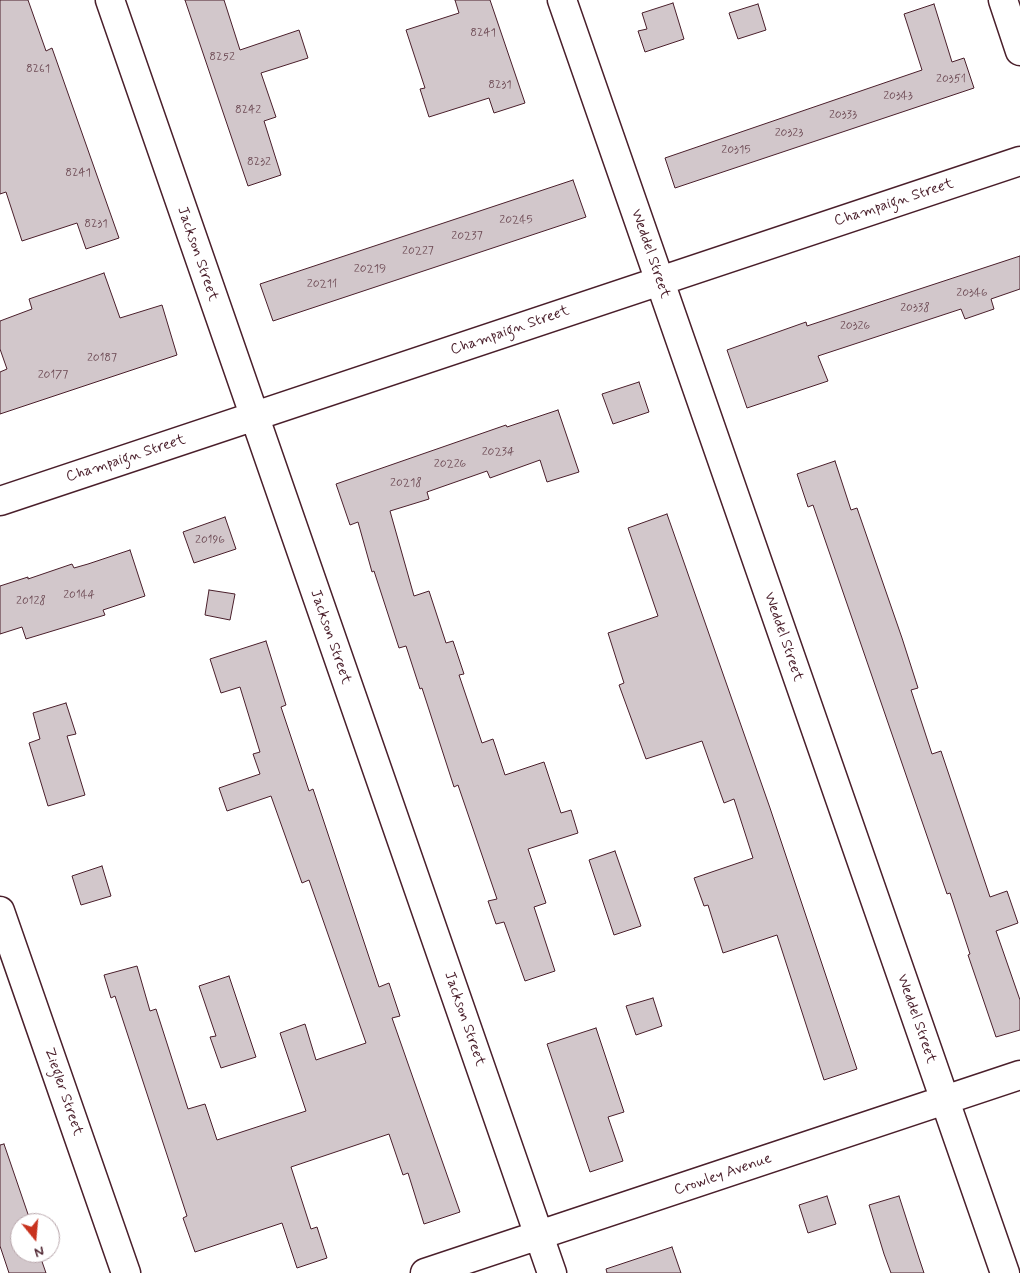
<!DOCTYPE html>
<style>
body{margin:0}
#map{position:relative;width:1020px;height:1273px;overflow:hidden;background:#fff;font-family:Mynerve,sans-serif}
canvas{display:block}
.north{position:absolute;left:10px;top:1213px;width:50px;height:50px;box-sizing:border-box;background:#fff;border:1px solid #b7a5aa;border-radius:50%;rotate:163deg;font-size:14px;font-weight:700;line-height:20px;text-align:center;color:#4a1f2b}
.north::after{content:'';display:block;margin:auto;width:18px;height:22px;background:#c8321e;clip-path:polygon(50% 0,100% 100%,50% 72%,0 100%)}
</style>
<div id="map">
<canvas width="1020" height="1273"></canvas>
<div class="north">N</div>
</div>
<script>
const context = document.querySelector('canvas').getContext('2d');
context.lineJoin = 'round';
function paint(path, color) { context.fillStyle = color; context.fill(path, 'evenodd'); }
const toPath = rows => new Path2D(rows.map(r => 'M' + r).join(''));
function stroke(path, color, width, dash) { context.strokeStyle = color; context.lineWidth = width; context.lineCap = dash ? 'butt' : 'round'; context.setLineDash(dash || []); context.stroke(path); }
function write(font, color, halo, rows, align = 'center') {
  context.font = font + ' Mynerve,sans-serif'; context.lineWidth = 5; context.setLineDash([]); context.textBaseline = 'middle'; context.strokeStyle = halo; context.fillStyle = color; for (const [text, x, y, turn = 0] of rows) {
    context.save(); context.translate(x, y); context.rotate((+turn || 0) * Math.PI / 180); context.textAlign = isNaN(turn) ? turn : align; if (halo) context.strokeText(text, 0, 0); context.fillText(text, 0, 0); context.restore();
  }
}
const building = toPath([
 [0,0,28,0,46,51,52,48,119,238,86,249,77,223,22,241,6,192,0,194,0,0],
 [185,0,224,0,240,50,299,30,308,58,261,73,276,117,264,121,281,175,248,186,185,0],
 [455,0,490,0,525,103,494,113,489,98,429,117,420,89,425,88,406,30,459,13,455,0],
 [673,3,684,39,645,52,638,31,647,29,642,13,673,3],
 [758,4,766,30,738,39,729,13,758,4],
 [934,4,952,62,964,58,974,88,675,188,665,158,922,70,904,14,934,4],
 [573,180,586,217,273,321,260,284,573,180],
 [1020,256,1020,289,991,299,994,309,965,319,961,309,818,356,828,381,747,408,727,350,806,322,807,326,1020,256],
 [104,273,120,318,162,305,177,355,0,414,0,372,7,369,0,349,0,321,32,309,29,299,104,273],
 [639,382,649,412,613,424,602,394,639,382],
 [558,410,579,472,547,482,540,460,490,478,487,471,427,492,429,499,390,511,414,596,429,591,446,643,453,641,464,674,459,675,482,743,493,739,505,775,544,762,561,813,571,810,578,833,528,849,546,903,534,907,555,971,525,981,504,922,496,924,488,901,497,899,458,785,454,787,422,688,420,689,406,646,399,648,374,571,372,572,358,522,350,525,336,484,506,425,507,427,558,410],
 [835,461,851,510,857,508,902,638,918,688,911,690,932,754,941,751,990,897,1007,891,1018,923,996,931,1020,1000,1020,1030,996,1037,968,955,970,954,950,893,947,894,813,505,808,507,797,474,835,461],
 [667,514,770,808,857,1069,824,1080,777,935,723,953,708,905,704,906,694,878,753,858,734,799,724,803,702,741,646,759,619,685,624,683,608,633,658,616,628,528,667,514],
 [225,517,236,549,194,563,183,532,225,517],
 [130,550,145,596,103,610,105,615,26,639,22,627,0,634,0,586,28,577,28,579,72,564,74,568,88,564,130,550],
 [209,590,235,594,230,620,205,615,209,590],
 [266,641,286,705,281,707,309,791,313,789,379,987,389,983,400,1016,392,1018,460,1212,424,1224,408,1173,403,1175,389,1134,291,1167,311,1229,317,1227,327,1258,297,1268,282,1223,195,1252,183,1218,187,1216,115,996,111,998,104,975,137,966,150,1011,156,1009,188,1109,205,1104,217,1140,306,1111,280,1033,305,1024,316,1060,366,1043,309,880,302,883,271,796,227,811,219,788,260,774,253,754,260,752,240,687,221,693,210,659,266,641],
 [66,703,76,734,67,736,85,795,48,806,29,743,40,739,33,713,66,703],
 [615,851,641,926,614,935,589,860,615,851],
 [102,866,111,896,81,905,72,876,102,866],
 [229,976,256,1057,221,1068,210,1037,216,1036,199,986,229,976],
 [653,998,662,1026,636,1035,626,1006,653,998],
 [596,1028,624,1112,608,1117,623,1161,590,1172,547,1044,596,1028],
 [4,1144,31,1223,20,1223,20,1253,39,1253,46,1273,9,1273,0,1246,0,1145,4,1144],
 [827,1196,836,1224,808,1233,799,1205,827,1196],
 [899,1196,919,1258,924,1273,891,1273,884,1254,869,1205,899,1196],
 [672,1247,681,1273,607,1273,606,1269,672,1247]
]);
const minor = toPath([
 [110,0,552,1273],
 [562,0,1005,1273],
 [1003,0,1020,51],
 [0,501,1020,161],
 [0,911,126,1273],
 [425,1273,1020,1075]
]);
const numberNames = [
 ["8241",483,33],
 ["8252",222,57],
 ["8261",38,69],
 ["20351",951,79],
 ["8231",500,85],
 ["20343",898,96],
 ["8242",248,110],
 ["20333",843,115],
 ["20323",789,133],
 ["20315",736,150],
 ["8232",259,162],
 ["8241",78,173],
 ["20245",516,220],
 ["8231",96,224],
 ["20237",467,236],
 ["20227",418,251],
 ["20219",370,269],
 ["20211",322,284],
 ["20346",972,293],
 ["20338",915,308],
 ["20326",855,326],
 ["20187",102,358],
 ["20177",53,375],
 ["20234",498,452],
 ["20226",450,464],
 ["20218",406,483],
 ["20196",210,540],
 ["20144",79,595],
 ["20128",31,601]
];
const streetNames = [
 ["Champaign Street",894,203,-18],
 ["Jackson Street",197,254,71],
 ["Weddel Street",650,254,71],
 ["Champaign Street",510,331,-19],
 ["Champaign Street",126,459,-18],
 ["Jackson Street",330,637,71],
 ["Weddel Street",783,637,71],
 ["Jackson Street",464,1019,71],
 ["Weddel Street",916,1019,71],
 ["Ziegler Street",63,1092,71],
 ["Crowley Avenue",723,1175,-19]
];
paint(building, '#d2c7cb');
stroke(building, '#4a1f2b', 1);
stroke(minor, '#4a1f2b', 31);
stroke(minor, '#fff', 28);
write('12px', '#6c4953', null, numberNames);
write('15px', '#4a1f2b', '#fff', streetNames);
</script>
